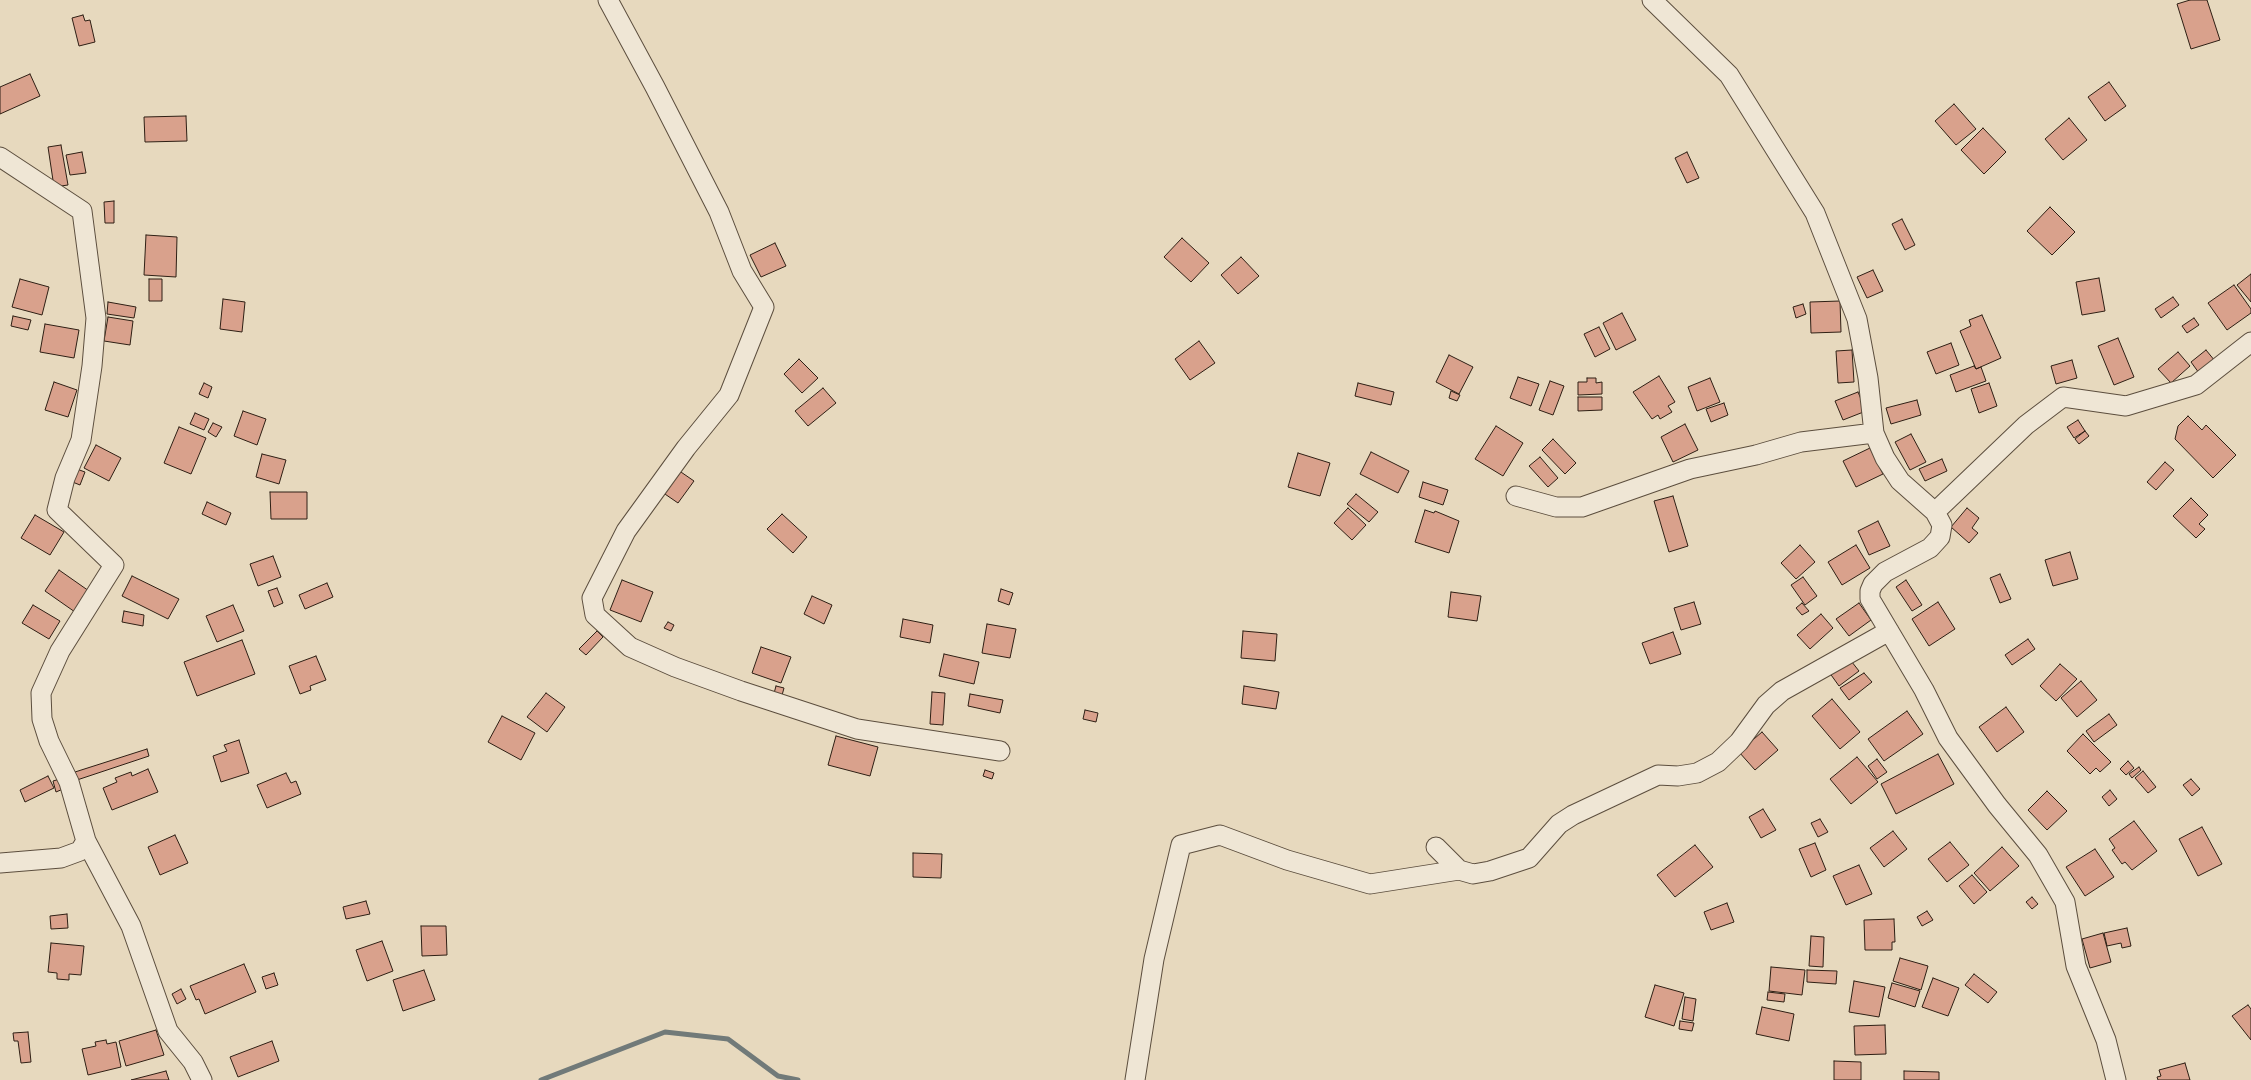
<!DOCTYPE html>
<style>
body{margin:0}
canvas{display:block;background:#e7d9be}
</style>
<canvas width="2251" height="1080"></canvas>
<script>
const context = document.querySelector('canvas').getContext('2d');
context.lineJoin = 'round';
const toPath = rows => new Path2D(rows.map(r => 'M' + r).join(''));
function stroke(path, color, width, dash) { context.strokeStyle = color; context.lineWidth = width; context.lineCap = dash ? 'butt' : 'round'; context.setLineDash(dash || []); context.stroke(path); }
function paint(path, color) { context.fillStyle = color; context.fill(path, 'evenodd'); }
const stream = toPath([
 [541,1080,665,1032,728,1039,778,1076,798,1080]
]);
const building = toPath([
 [2190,0,2207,0,2220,40,2191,49,2177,4,2190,0],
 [83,15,85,21,90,20,95,42,79,46,72,18,83,15],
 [30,74,40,96,0,114,0,87,30,74],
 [2109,82,2126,106,2105,121,2088,97,2109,82],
 [1954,104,1976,129,1956,145,1935,121,1954,104],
 [186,116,187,141,145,142,144,117,186,116],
 [2069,118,2087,140,2063,160,2045,139,2069,118],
 [1983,128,2006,152,1984,174,1961,150,1983,128],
 [61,145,68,185,54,187,48,147,61,145],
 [82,152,86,173,70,175,66,155,82,152],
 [1687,152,1699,178,1687,183,1675,158,1687,152],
 [114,201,114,223,105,223,104,202,114,201],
 [2050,207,2075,232,2052,255,2027,231,2050,207],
 [1902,219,1915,245,1905,250,1892,224,1902,219],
 [146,235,177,237,176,277,144,275,146,235],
 [1182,238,1209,263,1191,282,1164,257,1182,238],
 [775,243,786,266,761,277,750,255,775,243],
 [1241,257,1259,276,1238,294,1221,275,1241,257],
 [1873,270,1883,291,1867,298,1857,277,1873,270],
 [2251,274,2251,302,2237,285,2251,274],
 [2099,278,2105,311,2082,315,2076,282,2099,278],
 [20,279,49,287,42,315,12,307,20,279],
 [149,279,162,279,162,301,149,301,149,279],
 [2234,285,2251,309,2251,313,2227,330,2208,303,2234,285],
 [2173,297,2179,305,2161,318,2155,309,2173,297],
 [223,299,245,302,242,332,220,329,223,299],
 [1840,301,1841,332,1811,333,1810,302,1840,301],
 [108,302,136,307,134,318,107,314,108,302],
 [1803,304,1806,314,1796,318,1793,307,1803,304],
 [1622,313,1636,340,1616,350,1603,323,1622,313],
 [1982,315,2001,358,1976,369,1960,331,1971,326,1969,320,1982,315],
 [13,316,31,320,28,330,11,326,13,316],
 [108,317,133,321,130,345,104,341,108,317],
 [2194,318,2199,325,2187,333,2182,326,2194,318],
 [45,324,79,330,74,358,40,352,45,324],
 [1599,327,1610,349,1595,357,1584,334,1599,327],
 [2118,338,2134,377,2114,385,2098,346,2118,338],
 [1199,341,1215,363,1190,380,1175,359,1199,341],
 [1951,343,1959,365,1936,374,1927,352,1951,343],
 [1852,350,1854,382,1838,383,1836,351,1852,350],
 [2206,350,2215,361,2199,373,2191,362,2206,350],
 [2178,352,2190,366,2171,383,2158,369,2178,352],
 [1449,355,1473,367,1459,394,1436,382,1449,355],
 [799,359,818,378,802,393,784,374,799,359],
 [2072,360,2077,378,2056,384,2051,366,2072,360],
 [1974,366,1976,369,1981,367,1986,381,1956,392,1950,375,1974,366],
 [1659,376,1675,402,1668,406,1672,412,1660,419,1658,415,1652,419,1633,392,1659,376],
 [1518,377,1539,384,1531,406,1510,398,1518,377],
 [1587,378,1596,378,1596,383,1602,382,1602,394,1578,395,1578,382,1587,382,1587,378],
 [1710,378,1720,402,1697,411,1688,387,1710,378],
 [1550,381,1564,386,1553,415,1539,410,1550,381],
 [54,382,77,390,68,417,45,410,54,382],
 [204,383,212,387,208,398,199,394,204,383],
 [1358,383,1394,392,1391,405,1355,396,1358,383],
 [1989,383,1997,406,1979,413,1971,389,1989,383],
 [823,388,836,403,808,426,795,411,823,388],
 [1451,391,1460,395,1457,401,1449,398,1451,391],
 [1858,392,1866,411,1843,420,1835,401,1858,392],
 [1578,397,1602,397,1602,410,1578,411,1578,397],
 [1917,400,1921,415,1891,424,1886,408,1917,400],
 [1724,403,1728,415,1711,422,1706,409,1724,403],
 [243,411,266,419,257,445,234,436,243,411],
 [195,413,209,419,204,430,190,424,195,413],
 [2188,416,2202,430,2206,425,2236,455,2213,478,2175,439,2178,426,2188,416],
 [2078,420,2085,431,2074,438,2067,427,2078,420],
 [213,423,222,427,216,437,208,432,213,423],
 [1685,424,1698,450,1673,462,1661,437,1685,424],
 [1496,426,1523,443,1503,476,1475,459,1496,426],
 [179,427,206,438,191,474,164,463,179,427],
 [2085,431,2089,436,2079,444,2075,439,2085,431],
 [1911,434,1926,462,1910,470,1895,442,1911,434],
 [1553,439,1576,463,1565,474,1542,450,1553,439],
 [96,445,121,458,109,481,84,468,96,445],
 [1870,448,1883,474,1856,487,1843,461,1870,448],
 [1371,452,1409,471,1398,493,1360,474,1371,452],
 [1298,453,1330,463,1320,496,1288,487,1298,453],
 [262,454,286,460,279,484,256,477,262,454],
 [1540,457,1558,478,1548,487,1529,466,1540,457],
 [1942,459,1947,471,1925,481,1919,469,1942,459],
 [2165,462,2174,470,2156,490,2147,482,2165,462],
 [74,468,85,472,80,485,70,481,74,468],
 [678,470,694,481,678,503,662,492,678,470],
 [1423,482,1448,490,1443,505,1419,497,1423,482],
 [270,492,307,492,307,519,271,519,270,492],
 [1356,494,1378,512,1369,522,1347,504,1356,494],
 [1673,496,1688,546,1669,552,1654,501,1673,496],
 [2191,498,2208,515,2199,524,2205,529,2196,538,2173,516,2191,498],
 [207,502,231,513,226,525,202,514,207,502],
 [1348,508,1366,525,1352,540,1334,523,1348,508],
 [1967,508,1979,518,1972,528,1978,533,1969,543,1951,527,1967,508],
 [1425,510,1434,513,1435,511,1459,521,1449,553,1415,542,1425,510],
 [782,514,807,537,793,553,767,529,782,514],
 [35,515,64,532,50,555,21,538,35,515],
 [1878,521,1890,546,1869,555,1858,531,1878,521],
 [1800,545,1815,562,1796,579,1781,563,1800,545],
 [1856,545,1870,568,1842,585,1828,562,1856,545],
 [2070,552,2078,579,2053,586,2045,560,2070,552],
 [273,556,281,577,258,586,250,564,273,556],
 [59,570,89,591,75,612,45,591,59,570],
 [2000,574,2011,599,2000,603,1990,578,2000,574],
 [132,576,179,599,168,619,122,596,132,576],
 [1803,577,1817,596,1805,605,1791,585,1803,577],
 [622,580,653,592,641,622,610,610,622,580],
 [1906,580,1922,605,1912,611,1896,587,1906,580],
 [327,583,333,597,305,609,299,595,327,583],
 [277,588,283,603,274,607,268,591,277,588],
 [1001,589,1013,593,1009,605,998,601,1001,589],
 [1451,592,1481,596,1477,621,1448,617,1451,592],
 [812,596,832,605,824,624,804,614,812,596],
 [1694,602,1701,624,1681,630,1674,608,1694,602],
 [1938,602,1955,629,1929,646,1912,619,1938,602],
 [1802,603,1809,611,1802,615,1796,608,1802,603],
 [1859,603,1871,620,1849,636,1836,619,1859,603],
 [33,605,60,621,49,639,22,623,33,605],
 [233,605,244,631,217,642,206,616,233,605],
 [124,611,144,615,143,626,122,622,124,611],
 [1821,614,1833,628,1810,649,1797,635,1821,614],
 [903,619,933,625,930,643,900,637,903,619],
 [668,622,674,625,671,631,664,628,668,622],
 [987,624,1016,629,1010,658,982,653,987,624],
 [597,631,603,637,586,655,579,649,597,631],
 [1243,631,1277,634,1275,661,1241,658,1243,631],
 [1673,632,1681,654,1650,664,1642,643,1673,632],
 [2028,639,2035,649,2012,665,2005,655,2028,639],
 [242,640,255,674,197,696,184,662,242,640],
 [761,647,791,657,781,683,752,673,761,647],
 [944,654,979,662,974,684,939,676,944,654],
 [316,656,326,680,310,686,311,690,300,694,289,666,316,656],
 [1848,657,1859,671,1839,686,1829,672,1848,657],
 [2060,664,2077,679,2056,701,2040,686,2060,664],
 [1864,673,1872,682,1849,700,1840,688,1864,673],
 [2081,681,2097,700,2077,717,2061,698,2081,681],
 [776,686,784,688,781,699,773,697,776,686],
 [1244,686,1279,692,1276,709,1242,704,1244,686],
 [932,692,945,693,943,725,930,724,932,692],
 [546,693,565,707,547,732,527,717,546,693],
 [970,694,1003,700,1000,713,968,706,970,694],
 [1832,699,1860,732,1840,749,1812,716,1832,699],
 [2006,707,2024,732,1997,752,1979,727,2006,707],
 [1085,710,1098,713,1096,722,1083,719,1085,710],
 [1907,711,1923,734,1884,761,1868,739,1907,711],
 [2109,714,2117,725,2094,742,2086,731,2109,714],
 [502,716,535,733,521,760,488,742,502,716],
 [1762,732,1778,750,1755,770,1739,752,1762,732],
 [2083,734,2111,762,2100,772,2096,768,2090,774,2067,751,2083,734],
 [836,736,878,747,870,776,828,765,836,736],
 [239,740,249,773,221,782,213,756,227,751,224,745,239,740],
 [147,749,149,756,77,780,75,772,147,749],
 [1938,754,1954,784,1896,814,1881,784,1938,754],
 [1857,757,1878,782,1851,804,1830,779,1857,757],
 [1877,759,1887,772,1877,779,1868,766,1877,759],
 [2128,761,2134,768,2126,775,2120,769,2128,761],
 [2139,767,2141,770,2132,778,2129,774,2139,767],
 [148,769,158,792,112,810,103,788,117,782,115,778,131,772,132,776,148,769],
 [985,770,994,773,992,779,983,776,985,770],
 [2143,771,2156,787,2148,793,2135,778,2143,771],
 [286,773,291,783,296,781,301,794,267,808,257,785,286,773],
 [48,776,54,788,25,802,20,790,48,776],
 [60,779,63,789,56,792,53,781,60,779],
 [2191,779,2200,789,2192,796,2183,785,2191,779],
 [2110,790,2117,799,2109,806,2102,797,2110,790],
 [2047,791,2067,811,2047,830,2028,810,2047,791],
 [1763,809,1776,830,1761,838,1749,817,1763,809],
 [1820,819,1828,832,1818,837,1811,823,1820,819],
 [2134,821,2157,851,2132,870,2125,862,2122,864,2112,850,2115,848,2109,839,2134,821],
 [2202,827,2222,864,2198,876,2179,839,2202,827],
 [1893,831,1907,849,1884,867,1870,848,1893,831],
 [175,835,188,863,160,875,148,847,175,835],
 [1950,842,1969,865,1947,882,1928,859,1950,842],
 [1815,843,1826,870,1811,877,1799,849,1815,843],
 [1695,845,1713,867,1675,897,1657,875,1695,845],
 [2002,847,2019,866,1990,891,1974,873,2002,847],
 [2095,849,2114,877,2085,896,2066,867,2095,849],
 [913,853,942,854,941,878,913,877,913,853],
 [1859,865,1872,894,1846,905,1833,876,1859,865],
 [1972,875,1987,892,1974,904,1959,886,1972,875],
 [2032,897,2038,904,2032,909,2026,902,2032,897],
 [366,901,370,914,346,919,343,907,366,901],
 [1727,903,1734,922,1711,930,1704,912,1727,903],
 [1927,911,1933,920,1922,926,1917,917,1927,911],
 [67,914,68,928,51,929,50,916,67,914],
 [1894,919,1895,942,1892,942,1892,950,1865,950,1864,920,1894,919],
 [421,926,446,926,447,955,422,956,421,926],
 [2127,928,2131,946,2122,948,2121,943,2107,946,2104,933,2127,928],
 [2103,933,2111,962,2090,968,2082,939,2103,933],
 [1811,936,1824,937,1823,967,1809,966,1811,936],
 [382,941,393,971,367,981,356,950,382,941],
 [51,943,84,946,81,975,69,974,69,980,57,979,57,973,48,972,51,943],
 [1900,958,1928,966,1921,990,1893,981,1900,958],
 [244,964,256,992,205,1014,199,999,196,1000,190,986,244,964],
 [1771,967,1805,970,1802,995,1769,991,1771,967],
 [424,970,435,1000,403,1011,393,980,424,970],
 [1807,970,1837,971,1836,984,1807,982,1807,970],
 [274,973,278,985,266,989,262,977,274,973],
 [1974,974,1997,992,1988,1003,1965,985,1974,974],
 [1933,978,1959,988,1948,1016,1922,1007,1933,978],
 [1854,981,1885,987,1879,1017,1849,1012,1854,981],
 [1892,983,1920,991,1915,1007,1888,998,1892,983],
 [1655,985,1684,993,1674,1026,1645,1017,1655,985],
 [181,989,186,999,177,1004,172,994,181,989],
 [1768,992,1785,994,1784,1002,1767,1000,1768,992],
 [1685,997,1696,999,1693,1021,1682,1019,1685,997],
 [2248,1005,2251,1009,2251,1040,2232,1016,2248,1005],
 [1762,1007,1794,1014,1789,1041,1756,1034,1762,1007],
 [1680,1021,1694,1023,1692,1031,1679,1029,1680,1021],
 [1885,1025,1886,1054,1855,1055,1854,1026,1885,1025],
 [156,1030,164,1055,126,1066,119,1041,156,1030],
 [28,1032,31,1062,21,1063,18,1041,14,1041,13,1033,28,1032],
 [106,1040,107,1044,116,1042,121,1067,88,1075,82,1049,96,1046,95,1042,106,1040],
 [272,1041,279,1061,238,1077,230,1057,272,1041],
 [1834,1061,1861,1062,1861,1080,1834,1080,1834,1061],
 [2185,1063,2190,1080,2158,1080,2157,1077,2161,1076,2159,1070,2185,1063],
 [166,1071,169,1080,131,1080,166,1071],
 [1904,1071,1939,1072,1939,1080,1904,1080,1904,1071]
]);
const minor = toPath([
 [608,0,655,87,719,212,742,271,764,307,729,395,686,448,626,531,592,598,595,615,630,647,675,667,741,691,857,729,1000,751],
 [1652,0,1729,75,1815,213,1857,319,1868,378,1874,433,1885,458,1900,481,1935,512,1942,525,1940,537,1930,548,1885,572,1873,584,1870,591,1870,599,1924,690,1948,738,1997,805,2038,855,2065,902,2076,966,2106,1040,2116,1080],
 [0,157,82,211,96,318,92,366,81,440,65,478,57,510,114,565,60,651,41,693,42,719,49,741,69,782,86,841,131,926,168,1031,193,1062,202,1080],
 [1516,496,1556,507,1582,507,1690,469,1756,455,1801,442,1874,433],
 [1935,512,2026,425,2063,397,2126,406,2196,385,2251,342],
 [1436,847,1459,870,1473,874,1490,871,1529,858,1559,824,1573,815,1658,775,1678,776,1697,773,1718,762,1739,742,1766,705,1782,691,1889,631],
 [0,863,61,858,80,851,86,841],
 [1135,1080,1154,959,1181,845,1220,835,1287,860,1370,884,1459,870]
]);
stroke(stream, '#717a79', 5);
paint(building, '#d9a18c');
stroke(building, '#2e1f14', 1);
stroke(minor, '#5c4e3e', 21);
stroke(minor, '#efe6d5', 19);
</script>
